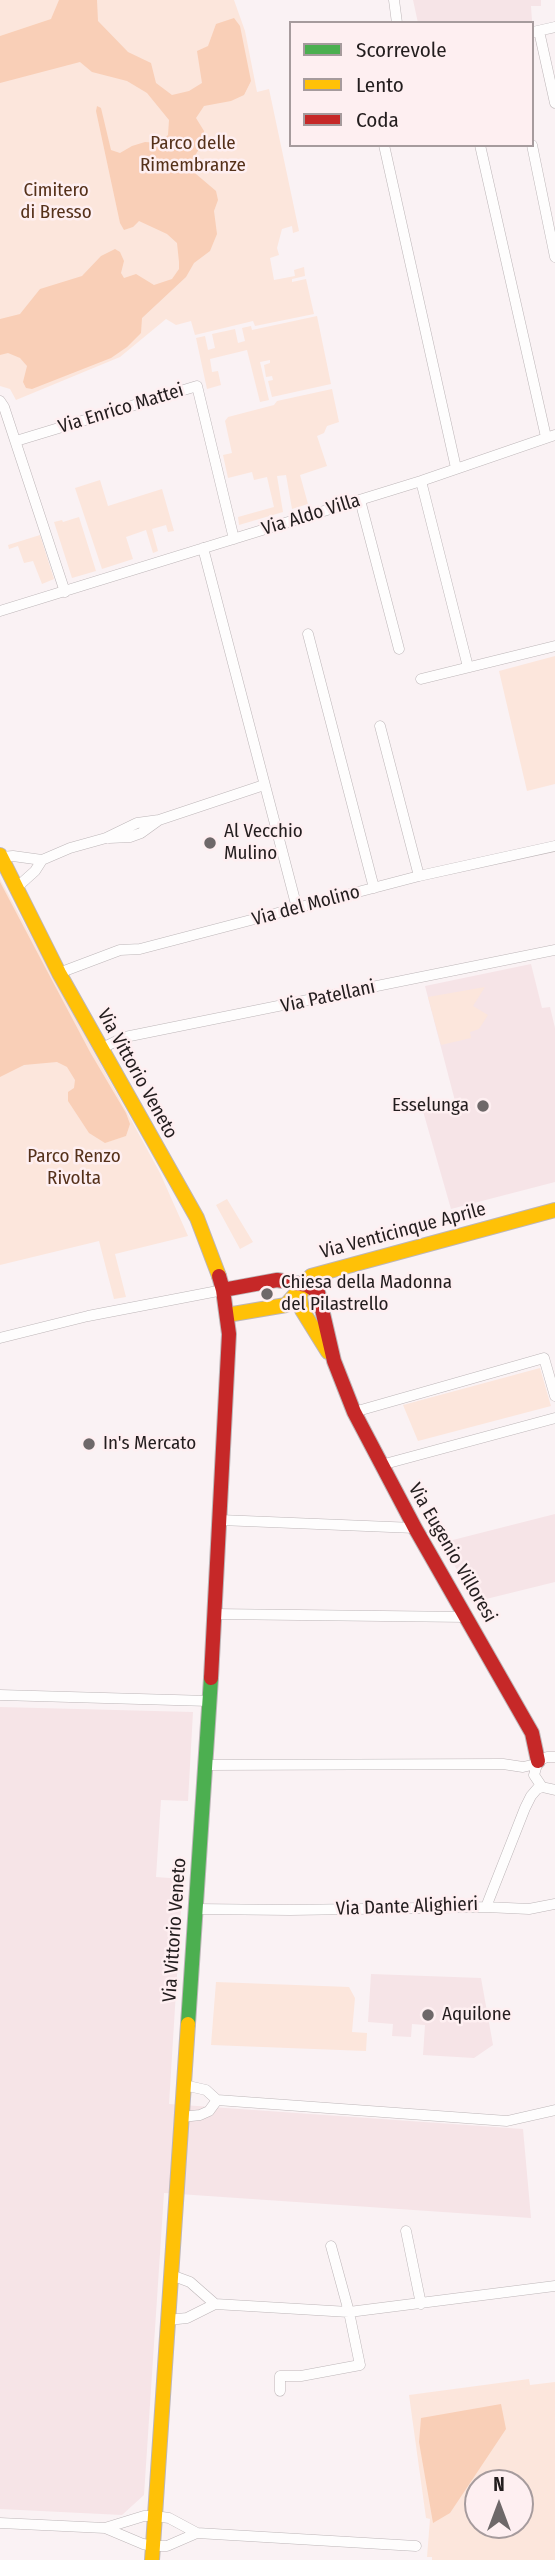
<!DOCTYPE html>
<style>
body{margin:0}
#map{position:relative;width:555px;height:2560px;overflow:hidden;background:#faf2f4;font-family:"Fira Sans Condensed",sans-serif}
canvas{display:block}
.legend{position:absolute;left:289px;top:21px;width:245px;height:126px;box-sizing:border-box;background:#feeff1;border:2px solid #a69b9d;margin:0;padding:9px 12px;list-style:none;font-size:21px;color:#231d1e}
.legend li{display:flex;align-items:center;gap:14px;height:35px}
.legend b{width:35px;border:2px solid #a69b9d}
.north{position:absolute;left:464px;top:2469px;width:70px;height:70px;box-sizing:border-box;background:#feeff1;border:2px solid #a69b9d;border-radius:50%;rotate:0deg;font-size:19px;font-weight:700;line-height:28px;text-align:center;color:#231d1e}
.north::after{content:'';display:block;margin:auto;width:24px;height:32px;background:#6e6869;clip-path:polygon(50% 0,100% 100%,50% 72%,0 100%)}
</style>
<div id="map">
<canvas width="555" height="2560"></canvas>
<ul class="legend">
<li><b style="height:9px;background:#4caf50"></b>Scorrevole</li>
<li><b style="height:9px;background:#ffc107"></b>Lento</li>
<li><b style="height:9px;background:#c62828"></b>Coda</li>
</ul>
<div class="north">N</div>
</div>
<script>
const context = document.querySelector('canvas').getContext('2d');
context.lineJoin = 'round';
function paint(path, color) { context.fillStyle = color; context.fill(path, 'evenodd'); }
const toPath = rows => new Path2D(rows.map(r => 'M' + r).join(''));
function stroke(path, color, width, dash) { context.strokeStyle = color; context.lineWidth = width; context.lineCap = dash ? 'butt' : 'round'; context.setLineDash(dash || []); context.stroke(path); }
function write(font, color, halo, rows, align = 'center') {
  context.font = font + ' "Fira Sans Condensed",sans-serif'; context.lineWidth = 5; context.setLineDash([]); context.textBaseline = 'middle'; context.strokeStyle = halo; context.fillStyle = color; for (const [text, x, y, turn = 0] of rows) {
    context.save(); context.translate(x, y); context.rotate((+turn || 0) * Math.PI / 180); context.textAlign = isNaN(turn) ? turn : align; if (halo) context.strokeText(text, 0, 0); context.fillText(text, 0, 0); context.restore();
  }
}
const built = toPath([
 [413,0,541,0,541,6,531,6,532,21,525,23,418,23],
 [531,964,542,1008,550,1007,555,1028,555,1182,451,1209,423,1111,455,1101,425,986],
 [555,1514,555,1582,474,1602,467,1588,464,1588,462,1578,441,1543],
 [0,1707,193,1712,188,1801,161,1800,156,1877,183,1879,169,2104,523,2129,531,2218,164,2193,144,2495,122,2515,0,2509],
 [371,1974,481,1978,493,2045,474,2058,423,2055,425,2025,412,2024,411,2037,392,2036,393,2024,368,2022]
]);
const green = toPath([
 [0,0,234,0,245,31,257,92,269,89,299,231,293,233,292,226,282,229,277,248,279,255,270,258,274,280,295,276,294,270,304,267,305,276,292,279,292,282,306,279,314,314,255,326,253,321,195,335,191,321,176,325,166,319,120,357,16,400,10,389,0,386],
 [317,316,331,384,272,397,268,381,273,380,272,376,266,377,264,365,270,363,270,360,260,362,269,400,260,402,247,350,210,359,212,372,218,371,221,385,207,389,196,338,205,336,208,350,215,348,212,334,235,329,238,343,245,341,242,328,251,326,252,330],
 [332,389,339,422,327,426,324,433,317,436,327,466,300,475,308,504,292,509,286,475,277,476,283,512,239,525,238,517,274,507,267,477,254,480,252,472,228,478,223,455,232,453,225,421,228,417,274,405,277,401],
 [100,480,108,506,162,489,174,531,168,532,166,525,152,529,158,551,153,553,146,530,126,537,133,559,102,569,75,488],
 [79,517,96,571,72,578,54,522,62,520,63,522],
 [40,535,54,579,42,584,33,561,24,563,18,546,9,549,8,545],
 [555,656,555,784,527,791,499,671],
 [0,879,160,1173,188,1236,115,1254,126,1297,114,1299,99,1241,0,1265],
 [485,987,473,1006,488,1015,479,1029,470,1032,471,1038,441,1045,428,997],
 [227,1199,253,1242,240,1249,216,1205],
 [540,1368,551,1406,418,1441,403,1405],
 [216,1982,349,1987,355,1998,352,2032,367,2033,366,2051,211,2045],
 [529,2379,530,2385,555,2382,555,2560,432,2560,432,2557,427,2557,430,2519,426,2518,409,2395],
 [478,2483,520,2483,520,2525,478,2525]
]);
const forest = toPath([
 [59,0,97,0,98,21,128,52,151,63,156,83,172,95,189,91,202,83,197,51,208,46,216,24,234,18,240,26,251,81,244,95,231,101,204,106,196,118,204,131,204,145,197,152,193,162,196,174,216,191,218,200,214,211,217,234,210,251,194,263,186,277,142,318,141,333,127,347,111,358,32,389,26,388,23,382,27,366,20,358,8,353,0,355,0,319,20,314,40,289,82,276,101,256,115,249,120,252,124,261,121,273,124,278,136,274,154,285,172,279,179,269,179,262,177,243,167,234,139,221,133,227,124,230,120,223,96,111,97,106,101,108,111,150,120,153,132,146,145,142,159,143,168,135,169,120,147,93,127,81,92,72,80,62,0,83,0,36,51,19],
 [0,882,90,1052,126,1113,130,1124,126,1136,105,1143,89,1133,68,1101,68,1092,74,1088,75,1080,67,1067,57,1062,24,1065,0,1077],
 [501,2404,506,2429,450,2513,433,2523,419,2442,421,2418]
]);
const street = toPath([
 [394,0,397,23],
 [539,31,555,103],
 [533,32,555,27],
 [384,145,456,468],
 [480,145,546,437],
 [532,145,555,257],
 [0,401,4,407,65,592],
 [16,441,197,386,234,539],
 [421,481,468,667],
 [360,500,399,649],
 [203,548,297,908],
 [0,611,421,481,555,435],
 [308,634,374,888],
 [421,679,555,646],
 [380,726,419,876],
 [109,838,130,837,141,833,159,820],
 [1,857,13,856,42,860],
 [15,889,35,871,42,860,70,848,106,838,137,823,159,820,264,785],
 [59,973,120,950,140,949,419,876,555,846],
 [102,1048,125,1037,555,950],
 [0,1338,88,1316,223,1290],
 [354,1412,544,1358,555,1396],
 [381,1465,555,1418],
 [220,1520,415,1528],
 [214,1614,467,1617],
 [0,1695,209,1701],
 [555,1757,547,1757,538,1761,534,1775,542,1787,555,1790],
 [205,1765,503,1764,523,1767,536,1764],
 [486,1907,529,1909,555,1904],
 [196,1909,290,1910,486,1907,525,1808,531,1796,537,1789,542,1787],
 [184,2085,206,2090,217,2100],
 [217,2100,507,2121,555,2110],
 [182,2117,200,2115,209,2111,217,2100],
 [406,2231,421,2304],
 [171,2275,190,2282,215,2304],
 [168,2320,187,2318,215,2304,349,2312,555,2286],
 [280,2391,280,2376,301,2376,360,2365,349,2312,331,2246],
 [0,2523,105,2528,143,2544,153,2546,167,2546,197,2533],
 [105,2528,144,2516,155,2516,169,2518,197,2533,416,2546]
]);
const fast = toPath([
 [188,2024,211,1678]
]);
const slow = toPath([
 [0,855,59,973,197,1218,219,1276],
 [302,1289,300,1297,302,1310,328,1352],
 [227,1315,286,1305,311,1276,555,1210],
 [152,2560,188,2024]
]);
const jam = toPath([
 [223,1290,277,1280,307,1285,318,1292,334,1361,354,1412,415,1528,532,1733,538,1761],
 [211,1678,229,1334,223,1290,219,1276]
]);
const markers = [
 [210,843,7,"#6e6869"],
 [483,1106,7,"#6e6869"],
 [267,1294,7,"#6e6869"],
 [89,1444,7,"#6e6869"],
 [428,2015,7,"#6e6869"]
];
const parkNames = [
 ["Parco delle",193,144],
 ["Rimembranze",193,166],
 ["Cimitero",56,191],
 ["di Bresso",56,213],
 ["Parco Renzo",74,1157],
 ["Rivolta",74,1179]
];
const streetNames = [
 ["Via Enrico Mattei",121,409,-17],
 ["Via Aldo Villa",311,515,-17],
 ["Via del Molino",306,906,-15],
 ["Via Patellani",328,997,-12],
 ["Via Vittorio Veneto",137,1074,61],
 ["Via Venticinque Aprile",403,1231,-15],
 ["Via Eugenio Villoresi",452,1553,60],
 ["Via Dante Alighieri",407,1907,-2],
 ["Via Vittorio Veneto",175,1930,-86]
];
const poiNames = [
 ["Al Vecchio",224,832],
 ["Mulino",224,854],
 ["Esselunga",469,1106,"right"],
 ["Chiesa della Madonna",281,1283],
 ["del Pilastrello",281,1305],
 ["In's Mercato",103,1444],
 ["Aquilone",442,2015]
];
paint(built, '#f6e4e7');
paint(green, '#fce6dc');
paint(forest, '#f9cfb7');
stroke(street, '#bdb6b8', 11);
stroke(fast, '#bdb6b8', 16);
stroke(slow, '#bdb6b8', 16);
stroke(jam, '#bdb6b8', 16);
stroke(street, '#fefdfd', 10);
stroke(fast, '#4caf50', 14);
stroke(slow, '#ffc107', 14);
stroke(jam, '#c62828', 14);
for (const [x, y, r, color] of markers) { const dot = new Path2D(); dot.arc(x, y, r, 0, 2 * Math.PI); context.fillStyle = color; context.fill(dot); stroke(dot, '#feeff1', 2.5); }
write('19px', '#55311a', '#feeff1', parkNames);
write('19px', '#231d1e', '#feeff1', streetNames);
write('19px', '#231d1e', '#feeff1', poiNames, 'left');
</script>
